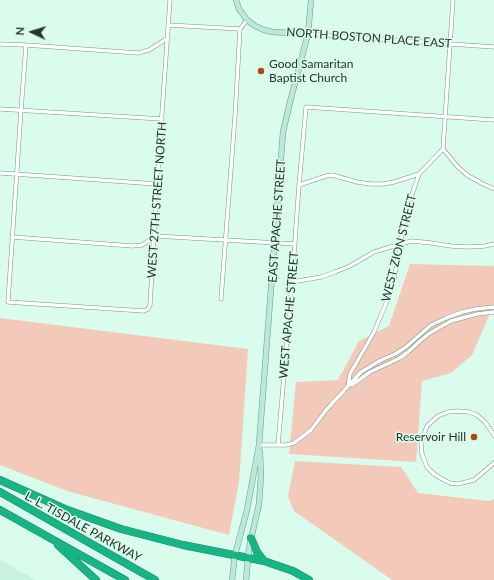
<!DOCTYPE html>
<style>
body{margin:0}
#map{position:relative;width:494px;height:580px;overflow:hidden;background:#d9fcec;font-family:Lato,sans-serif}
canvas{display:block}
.north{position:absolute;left:12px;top:12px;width:40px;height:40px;-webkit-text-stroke:3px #d9fcec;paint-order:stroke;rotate:274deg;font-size:11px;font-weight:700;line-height:16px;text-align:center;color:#27342e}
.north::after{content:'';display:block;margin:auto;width:14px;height:18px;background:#27342e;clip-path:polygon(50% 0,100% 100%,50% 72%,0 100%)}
</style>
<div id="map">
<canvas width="494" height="580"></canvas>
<div class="north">N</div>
</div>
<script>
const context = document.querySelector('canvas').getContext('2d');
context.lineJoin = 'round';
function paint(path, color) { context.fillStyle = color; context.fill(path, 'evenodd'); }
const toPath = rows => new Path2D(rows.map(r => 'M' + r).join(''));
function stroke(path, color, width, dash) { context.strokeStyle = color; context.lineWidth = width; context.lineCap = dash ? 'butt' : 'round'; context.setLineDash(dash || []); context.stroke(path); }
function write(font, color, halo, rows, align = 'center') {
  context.font = font + ' Lato,sans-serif'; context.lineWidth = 3; context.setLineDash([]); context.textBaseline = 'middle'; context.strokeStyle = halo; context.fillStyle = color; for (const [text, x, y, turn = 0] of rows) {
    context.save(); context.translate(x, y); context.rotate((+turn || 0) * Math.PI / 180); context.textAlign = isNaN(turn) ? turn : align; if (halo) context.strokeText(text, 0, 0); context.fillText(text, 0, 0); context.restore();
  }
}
const built = toPath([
 [0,560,36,580,0,580]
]);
const green = toPath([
 [410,264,494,266,494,304,472,355,451,373,422,381,416,462,289,454,296,382,338,380,359,341,389,326],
 [0,318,248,349,239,482,229,535,67,491,0,465],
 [295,461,401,467,418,493,489,501,494,499,494,580,392,580,294,511,288,496]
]);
const street = toPath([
 [168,25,240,29],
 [308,34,494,47],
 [0,44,26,45,138,53,149,50,168,38],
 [26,45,21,110,8,302,144,311,148,309,150,305,157,184,170,0],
 [0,109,162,119],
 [443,149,453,0],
 [443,149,458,167,467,175,483,184,494,189],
 [0,173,157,184],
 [299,185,326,176,332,175,357,182,371,184,384,184,394,182,419,174,443,149],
 [12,237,133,246,142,245,147,242,155,236,295,244],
 [292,282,321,277,335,272,350,266,374,252,400,244,412,241,431,243,451,246,468,247,485,246,494,244],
 [221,299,235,116,240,29,247,20],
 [352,385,370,372,400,358,408,352,420,341,430,333,451,321,477,314,494,312],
 [348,387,350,374,374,332,387,301,395,275,406,212,419,174],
 [494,435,485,422,477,415,469,412,458,411,448,412,438,416,427,426,421,442,422,454,427,467,434,474,442,479,450,483,458,484,474,480,494,463],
 [259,445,286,445,294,443,311,430,327,409,361,372,381,360,395,354,406,347,431,325,446,318,462,312,476,309,494,307],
 [278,445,292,282,299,185,306,107,494,120]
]);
const secondary = toPath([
 [236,0,239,9,247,20,255,26,264,30,273,32,308,34],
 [232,580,235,555,247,510,259,445,283,132,291,98,308,34,311,0],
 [246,580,249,548,259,504,261,476,260,452]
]);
const highway = toPath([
 [0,480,65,509,121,529,183,545,264,561,293,571,309,580],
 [0,492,155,580],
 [0,510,125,580],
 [251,538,257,552,264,561],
 [58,545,96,580]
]);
const markers = [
 [261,71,4,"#ab4811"],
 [474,437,4,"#ab4811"]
];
const streetNames = [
 ["NORTH BOSTON PLACE EAST",369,38,4],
 ["WEST 27TH STREET NORTH",157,200,-86],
 ["EAST APACHE STREET",277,221,-86],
 ["WEST ZION STREET",399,248,-76],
 ["WEST APACHE STREET",289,315,-85],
 ["L. L. TISDALE PARKWAY",83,527,29]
];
const poiNames = [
 ["Good Samaritan",269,64],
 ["Baptist Church",269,78],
 ["Reservoir Hill",466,437,"right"]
];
paint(built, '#c8f2de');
paint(green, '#f3cab9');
stroke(street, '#759586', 4.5);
stroke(secondary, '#759586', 6);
stroke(highway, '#1d8867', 8);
stroke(street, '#fff', 3.5);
stroke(secondary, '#b9e9da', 5);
stroke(highway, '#17b585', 7);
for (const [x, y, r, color] of markers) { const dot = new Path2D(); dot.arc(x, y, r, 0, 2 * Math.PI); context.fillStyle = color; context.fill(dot); stroke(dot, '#d9fcec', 1.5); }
write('12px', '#27342e', '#d9fcec', streetNames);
write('12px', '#27342e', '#d9fcec', poiNames, 'left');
</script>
